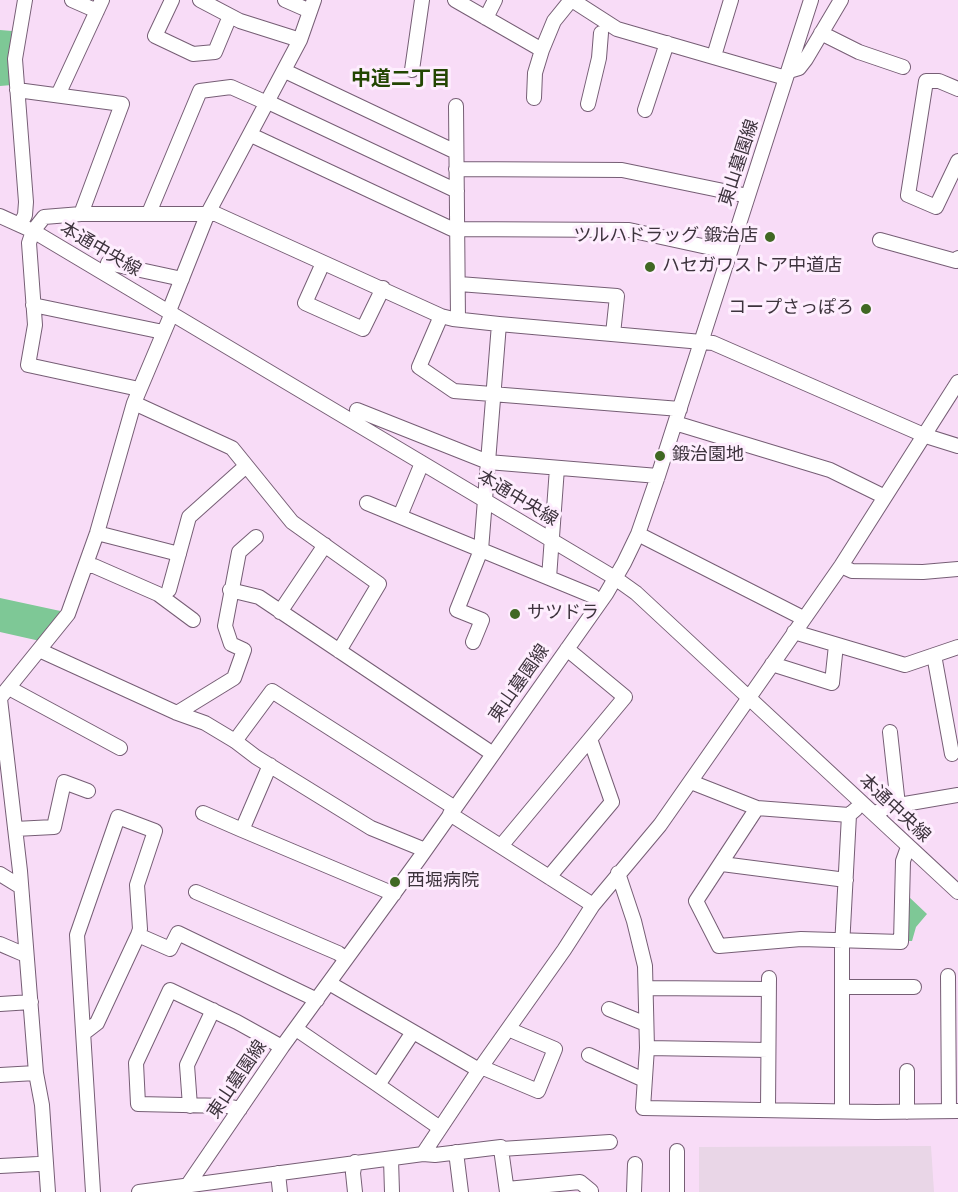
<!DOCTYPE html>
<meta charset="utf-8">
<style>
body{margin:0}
canvas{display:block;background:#f8dcf7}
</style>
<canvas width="958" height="1192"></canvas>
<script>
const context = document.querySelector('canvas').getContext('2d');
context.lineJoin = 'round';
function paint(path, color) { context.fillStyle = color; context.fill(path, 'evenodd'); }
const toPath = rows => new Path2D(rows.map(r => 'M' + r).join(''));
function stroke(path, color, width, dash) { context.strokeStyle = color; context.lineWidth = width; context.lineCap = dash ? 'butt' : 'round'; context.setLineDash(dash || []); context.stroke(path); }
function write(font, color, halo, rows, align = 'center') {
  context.font = font + ' "Nunito Sans","Noto Sans JP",sans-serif'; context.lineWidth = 6; context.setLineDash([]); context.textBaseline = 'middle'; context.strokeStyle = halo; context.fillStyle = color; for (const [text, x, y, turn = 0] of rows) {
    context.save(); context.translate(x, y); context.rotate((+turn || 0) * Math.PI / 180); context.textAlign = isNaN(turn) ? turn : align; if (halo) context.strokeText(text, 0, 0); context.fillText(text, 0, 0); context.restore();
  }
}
const education = toPath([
 [931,1146,934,1192,699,1192,699,1147]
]);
const green = toPath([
 [0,30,12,31,9,53,12,85,0,86],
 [0,598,65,612,40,641,0,632],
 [908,896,927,914,916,927,912,941,907,941]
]);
const minor = toPath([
 [72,0,97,11],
 [172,0,155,36,193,54,215,52,230,16],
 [200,0,240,21,300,40],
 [285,0,310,11],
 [455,0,542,50],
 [572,0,617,29,786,78],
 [486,18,495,0],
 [821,33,859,52,903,67],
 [714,56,731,0],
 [412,70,422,0],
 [285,71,456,152],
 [789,71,799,68,806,59,841,0],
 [958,89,939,81,926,81,908,195,936,207,958,161],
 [17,90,122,104,81,214],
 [58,95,102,0],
 [534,98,535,73,542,50,554,21,571,0],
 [268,102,457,191],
 [588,104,599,58,601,33],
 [456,106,458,319],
 [645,110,667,43],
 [251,135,452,229,629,230,730,252],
 [456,169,622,170,748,196],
 [149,213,200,91,231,87,267,103],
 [0,216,33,231,615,578,636,593,958,892],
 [20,225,25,215,26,202,15,59,25,0],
 [880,240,956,261,958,258],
 [108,263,182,279],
 [323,263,305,303,363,329,383,288],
 [459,284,617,296,613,334],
 [33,305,163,332],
 [169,311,208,213,300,40,314,0],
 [441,316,419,367,454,391,680,409],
 [139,389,28,365,35,325,29,243,33,231,44,217,81,214,216,214,441,316,453,319,499,324,713,343,926,436,958,446],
 [134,403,232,448,292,522,379,584,339,651],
 [357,410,488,462,499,324],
 [675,423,830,470,885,497],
 [367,503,593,596],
 [400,516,422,463],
 [97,533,179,554],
 [638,534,803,618],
 [86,566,94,566,158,594,193,620],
 [841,566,852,571,923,572,958,569],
 [549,578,557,468],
 [169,590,189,517,246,466],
 [230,590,259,597,493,754],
 [280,612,325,545],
 [794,632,905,665,958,647],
 [473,642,482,620,457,610,481,550,488,462,658,476],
 [39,650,177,713,205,723,235,741,256,757,371,828,425,850],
 [934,655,952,754],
 [772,664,832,683,836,645],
 [9,688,120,748],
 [0,698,68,614,97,533,134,403,172,313],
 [0,699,20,871,36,1073,42,1105,48,1192],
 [177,713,234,678,244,650,231,644,225,626,239,552,256,537],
 [890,732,898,805],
 [235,741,272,691,455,808],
 [270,765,242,830,394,894],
 [691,782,757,808,849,815,856,809],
 [757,808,696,901,719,946,801,939,901,942,903,861,908,847],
 [203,813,242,830],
 [450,814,593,905],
 [874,814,887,807,958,795],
 [15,829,54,827,64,782,88,791],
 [501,846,625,697,567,649],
 [722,864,846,880],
 [618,873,634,921,645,966,647,1048,643,1108,876,1112,958,1111],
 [0,874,21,887],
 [549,877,612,802,590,739],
 [196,892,338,953,346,959],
 [138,935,170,949,178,933,317,1000],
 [0,944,21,953],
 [948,976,949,1111],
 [329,983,479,1070],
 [842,987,914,987],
 [646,988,769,989],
 [0,1004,31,1002],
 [609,1009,646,1024],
 [296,1029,378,1085,413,1032],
 [84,1033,97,1023,138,935,140,929,137,885,155,831,118,817,77,935,93,1192],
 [647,1048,768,1050],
 [589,1055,644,1080],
 [481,1067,538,1091,555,1049,508,1029],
 [0,1075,36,1073],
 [378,1085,440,1128],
 [190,1106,187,1065,213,1010],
 [240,1109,227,1106,138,1104,136,1063,170,990,237,1022,282,1047],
 [768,1109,769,978],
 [842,1111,842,947,849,815],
 [907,1112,907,1071],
 [501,1149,507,1192],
 [456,1152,461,1192],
 [423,1154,479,1070,564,950,593,905,660,825,841,566,958,382],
 [391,1159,392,1192],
 [355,1162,353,1173,355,1192],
 [0,1166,38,1164],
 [278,1173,280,1192],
 [507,1189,580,1182,591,1191],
 [139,1192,423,1154,435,1155,501,1147,501,1149,610,1142],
 [183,1192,282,1047,419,859,606,594,624,563,638,534,658,476,811,0],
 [634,1192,635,1164],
 [677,1192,677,1151]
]);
const markers = [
 [770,237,6,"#406823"],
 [650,267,6,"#406823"],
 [866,309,6,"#406823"],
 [660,456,6,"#406823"],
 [515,614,6,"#406823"],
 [395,882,6,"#406823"]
];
const streetNames = [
 ["東山墓園線",740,163,-72],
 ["本通中央線",100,250,30],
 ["本通中央線",517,499,31],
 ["東山墓園線",520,684,-55],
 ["本通中央線",894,809,43],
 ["東山墓園線",238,1080,-56]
];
const poiNames = [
 ["ツルハドラッグ 鍛治店",758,237,"right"],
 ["ハセガワストア中道店",662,267],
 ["コープさっぽろ",854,309,"right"],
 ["鍛治園地",672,456],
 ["サツドラ",527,614],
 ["西堀病院",407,882]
];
const neighbourhoodNames = [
 ["中道二丁目",401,80]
];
paint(education, '#e9d6e7');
paint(green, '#7ec896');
stroke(minor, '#765e75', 16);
stroke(minor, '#fff', 14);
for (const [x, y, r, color] of markers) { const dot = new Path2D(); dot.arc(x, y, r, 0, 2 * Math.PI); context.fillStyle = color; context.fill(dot); stroke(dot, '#feeefe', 2); }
write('18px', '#3d333d', '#feeefe', streetNames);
write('18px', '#3d333d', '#feeefe', poiNames, 'left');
write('bold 20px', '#234602', '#feeefe', neighbourhoodNames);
</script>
